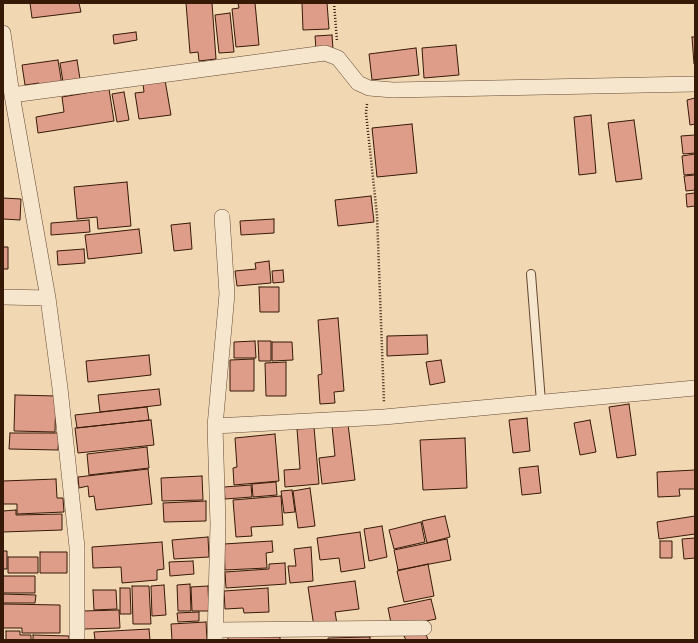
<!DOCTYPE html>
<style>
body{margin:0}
#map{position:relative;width:698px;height:643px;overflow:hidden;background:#f1d8b3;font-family:"IM FELL French Canon",serif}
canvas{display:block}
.frame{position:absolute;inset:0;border:4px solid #371908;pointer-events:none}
</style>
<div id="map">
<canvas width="698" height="643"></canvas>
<div class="frame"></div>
</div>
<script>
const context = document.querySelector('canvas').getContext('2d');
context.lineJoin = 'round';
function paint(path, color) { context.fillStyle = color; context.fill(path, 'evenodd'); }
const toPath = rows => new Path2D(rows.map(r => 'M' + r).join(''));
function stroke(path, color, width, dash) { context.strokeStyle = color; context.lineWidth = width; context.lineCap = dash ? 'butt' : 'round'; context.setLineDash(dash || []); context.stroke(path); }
const building = toPath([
 [30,3,79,3,81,12,32,18,30,3],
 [186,3,212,3,216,59,199,61,198,52,190,53,186,3],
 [238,3,255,3,259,45,236,47,232,9,239,8,238,3],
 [302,3,327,3,329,29,303,30,302,3],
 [230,13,234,52,219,53,215,15,230,13],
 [136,32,137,40,114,44,113,35,136,32],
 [332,35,333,49,316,50,315,36,332,35],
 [692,37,695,37,695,64,694,64,692,37],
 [456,45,459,75,424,78,422,48,456,45],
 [416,48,419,75,372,80,369,54,416,48],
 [58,60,62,85,40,89,39,83,25,85,22,65,58,60],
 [77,60,80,79,63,82,60,63,77,60],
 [165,80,171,115,139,119,135,93,144,92,143,84,165,80],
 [109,89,114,121,38,133,36,117,64,112,62,97,109,89],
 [124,92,129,120,117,122,112,94,124,92],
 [695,98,695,124,690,125,687,100,695,98],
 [591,115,596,173,579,175,574,117,591,115],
 [634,120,642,179,616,182,608,123,634,120],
 [412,124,417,173,377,177,372,128,412,124],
 [695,135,695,153,683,154,681,136,695,135],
 [695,154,695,174,684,175,682,156,695,154],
 [695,175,695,190,686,191,684,176,695,175],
 [127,182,131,226,98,229,97,217,77,219,74,187,127,182],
 [695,193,695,206,687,207,686,194,695,193],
 [371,196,374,222,338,226,335,200,371,196],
 [3,198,21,199,20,220,3,219,3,198],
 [274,219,274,233,241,235,240,221,274,219],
 [89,220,90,232,51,235,51,223,89,220],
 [190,223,192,249,174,251,171,225,190,223],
 [139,229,142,253,88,259,85,235,139,229],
 [3,247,8,247,8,269,3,269,3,247],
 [84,249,85,263,58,265,57,251,84,249],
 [269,261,271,283,237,286,235,271,256,269,255,263,269,261],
 [283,270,284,282,273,283,272,271,283,270],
 [259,287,279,287,279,312,260,312,259,287],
 [338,318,344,391,334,392,335,403,320,404,318,375,322,374,318,320,338,318],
 [427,335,428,354,387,356,387,336,427,335],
 [255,341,256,358,234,358,234,342,255,341],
 [258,341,271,341,271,361,259,361,258,341],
 [272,342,292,342,293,360,272,361,272,342],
 [149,355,151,375,88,382,86,361,149,355],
 [254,359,254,391,230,391,230,360,254,359],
 [441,360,445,382,430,385,426,362,441,360],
 [286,362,286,396,266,396,265,363,286,362],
 [159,389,161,405,100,412,98,395,159,389],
 [15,395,56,396,55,432,14,431,15,395],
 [629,404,636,455,617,458,609,407,629,404],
 [147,407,149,420,77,428,75,415,147,407],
 [527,418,530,451,513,453,509,420,527,418],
 [151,420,154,445,78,453,75,428,151,420],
 [590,420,596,452,580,455,574,423,590,420],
 [348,424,355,480,322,484,319,458,335,456,332,426,348,424],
 [314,427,319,484,285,487,284,470,300,469,297,429,314,427],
 [10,433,59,433,58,450,9,449,10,433],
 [275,434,279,481,234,485,233,468,237,467,235,438,275,434],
 [465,438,467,488,423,490,420,440,465,438],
 [147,447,149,468,89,475,87,454,147,447],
 [538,466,541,493,522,495,519,468,538,466],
 [148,469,152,504,96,510,94,496,89,497,88,486,79,488,78,477,148,469],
 [695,470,695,489,679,489,680,496,658,497,657,472,695,470],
 [202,476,203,500,162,501,161,478,202,476],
 [56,479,57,498,63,498,64,512,17,514,17,504,3,504,3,481,56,479],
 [276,482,277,495,253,497,252,484,276,482],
 [251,485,252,497,225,499,224,487,251,485],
 [310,488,315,526,298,528,293,491,310,488],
 [292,490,295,512,284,513,281,491,292,490],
 [281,496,283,525,251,527,252,536,236,537,233,500,281,496],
 [206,501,206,521,164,522,163,503,206,501],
 [16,510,16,515,62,514,62,530,3,532,3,511,16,510],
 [445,516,450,537,427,543,422,521,445,516],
 [695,516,695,534,659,539,657,522,695,516],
 [421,522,425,542,394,549,389,530,421,522],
 [382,526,387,557,369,561,364,529,382,526],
 [360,532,365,568,341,572,339,558,320,560,317,538,360,532],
 [208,537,209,557,174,559,172,540,208,537],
 [695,538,695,558,684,559,682,539,695,538],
 [447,539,451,560,398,570,394,550,447,539],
 [272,541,273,552,266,553,267,568,225,570,224,544,272,541],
 [660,541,672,541,672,558,660,558,660,541],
 [162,542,164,569,157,570,157,580,122,583,121,567,93,568,92,547,162,542],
 [311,547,313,581,290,583,288,566,296,566,294,549,311,547],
 [3,551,7,551,7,569,3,569,3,551],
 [40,552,67,552,67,573,40,573,40,552],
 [8,557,38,557,38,573,8,573,8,557],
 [193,561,194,574,170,576,169,562,193,561],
 [285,563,286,584,226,588,225,572,269,569,269,564,285,563],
 [428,564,434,596,404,602,397,571,428,564],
 [3,576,35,576,35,593,3,593,3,576],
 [355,581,359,609,335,612,337,624,314,627,308,587,355,581],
 [190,584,191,611,178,611,177,585,190,584],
 [164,585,166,615,152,616,151,586,164,585],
 [132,586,149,586,151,624,133,624,132,586],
 [208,586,209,611,192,611,191,587,208,586],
 [120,588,130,588,131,614,120,614,120,588],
 [268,588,269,612,244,613,243,608,225,609,224,591,268,588],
 [93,590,116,590,117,609,94,610,93,590],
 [3,594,36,595,35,603,3,603,3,594],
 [431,599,436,619,392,628,388,608,431,599],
 [3,604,60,605,60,633,22,633,22,628,3,628,3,604],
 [119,610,120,628,84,629,83,611,119,610],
 [199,612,199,621,178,622,177,613,199,612],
 [206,622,207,640,172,640,171,624,206,622],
 [149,629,150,640,95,640,94,632,149,629],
 [6,631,20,631,20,635,31,635,31,640,6,640,6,631],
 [425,631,428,640,406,640,404,636,425,631],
 [33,635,69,636,69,640,33,640,33,635],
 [228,636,280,637,280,640,228,640,228,636],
 [370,637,370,640,328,640,328,638,370,637]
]);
const path = toPath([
 [334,3,337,41],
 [367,104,366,113,377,215,384,402]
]);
const service = toPath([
 [531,274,541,402]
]);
const minor = toPath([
 [3,33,12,95,48,298,60,388,77,547,77,640],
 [12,95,325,53,338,58,358,83,369,88,393,90,695,84],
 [3,297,48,298],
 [215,426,384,417,695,388],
 [216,630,424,628],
 [215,640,218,524,215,426,227,294,222,217]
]);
paint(building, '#de9d89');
stroke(building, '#371908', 1);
stroke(service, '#664933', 10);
stroke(minor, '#664933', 16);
stroke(path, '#371908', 2.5, [1, 2]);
stroke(service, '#f6e6ce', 8);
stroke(minor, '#f6e6ce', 15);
</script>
